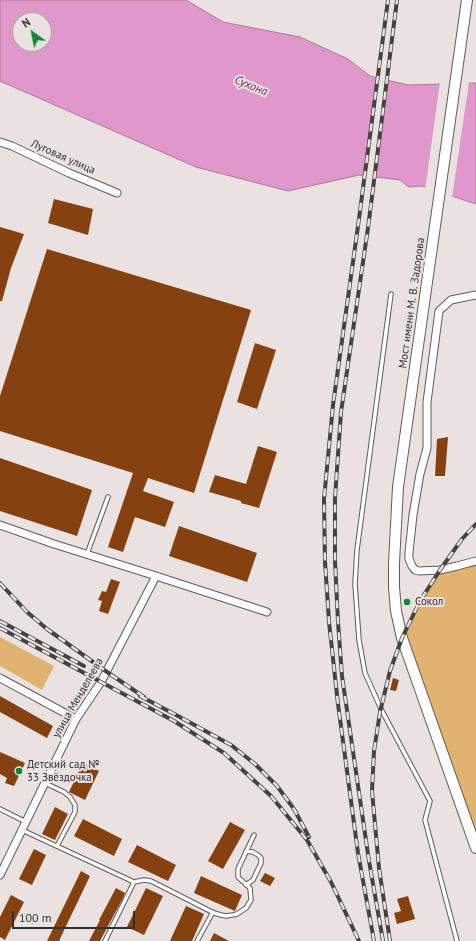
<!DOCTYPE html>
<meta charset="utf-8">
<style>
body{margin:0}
#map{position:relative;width:476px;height:941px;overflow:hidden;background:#eae2e1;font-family:"PT Sans",sans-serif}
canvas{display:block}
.north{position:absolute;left:12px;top:12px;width:40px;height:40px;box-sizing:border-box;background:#eae2e1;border:1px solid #a09a9a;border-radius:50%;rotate:327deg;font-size:11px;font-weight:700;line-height:16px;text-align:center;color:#322f2f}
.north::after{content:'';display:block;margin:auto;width:14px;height:18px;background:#13833a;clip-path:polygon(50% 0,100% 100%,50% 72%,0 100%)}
.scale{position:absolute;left:12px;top:911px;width:123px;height:18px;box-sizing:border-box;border:2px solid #322f2f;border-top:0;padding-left:5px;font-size:12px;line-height:14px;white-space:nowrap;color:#322f2f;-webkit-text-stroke:3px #eae2e1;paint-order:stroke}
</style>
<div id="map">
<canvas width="476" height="941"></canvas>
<div class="north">N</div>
<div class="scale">100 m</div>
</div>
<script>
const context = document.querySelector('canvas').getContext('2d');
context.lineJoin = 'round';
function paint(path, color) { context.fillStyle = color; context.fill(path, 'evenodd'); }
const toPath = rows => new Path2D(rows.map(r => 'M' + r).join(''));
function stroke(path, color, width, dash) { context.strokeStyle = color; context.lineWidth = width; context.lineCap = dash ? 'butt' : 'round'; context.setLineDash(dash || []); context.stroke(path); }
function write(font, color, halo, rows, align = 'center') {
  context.font = font + ' "PT Sans",sans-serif'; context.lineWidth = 4; context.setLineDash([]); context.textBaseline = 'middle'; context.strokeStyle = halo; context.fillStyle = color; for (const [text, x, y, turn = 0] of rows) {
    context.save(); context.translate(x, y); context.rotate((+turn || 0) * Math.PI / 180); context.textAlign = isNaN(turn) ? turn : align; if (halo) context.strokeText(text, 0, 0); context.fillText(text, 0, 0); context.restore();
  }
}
const green = toPath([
 [476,561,476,848,402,638,420,601,440,570],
 [0,637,54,666,42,690,0,666]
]);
const water = toPath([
 [0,0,186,0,223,22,300,37,348,59,370,76,408,85,476,83,476,204,422,186,409,187,400,180,359,175,288,191,196,167,0,81,0,0],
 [20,20,44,20,44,44,20,44,20,20]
]);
const pier = toPath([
 [378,76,387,78,374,179,364,177],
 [440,82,469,82,452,198,425,190]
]);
const building = toPath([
 [54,199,93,209,88,235,48,223],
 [0,227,24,234,11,268,2,301,0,301],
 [47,249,251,310,194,493,148,478,143,491,174,502,165,527,135,517,123,552,108,547,133,473,0,431,0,396],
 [255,343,276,350,257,409,237,402],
 [448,437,445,476,435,476,437,439],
 [258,446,277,452,259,508,241,503,241,501,209,492,215,475,246,484],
 [0,458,92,490,77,536,0,511],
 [179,526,257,553,247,582,169,556],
 [111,579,120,582,108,614,99,611,102,601,98,600,102,591,106,592],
 [393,678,399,680,396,691,390,690],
 [0,696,53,726,47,738,0,712],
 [0,752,25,763,14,786,5,783,7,778,0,774],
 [83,763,99,771,85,800,69,792],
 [55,807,68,814,55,840,42,834],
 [83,819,122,839,114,856,74,836],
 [230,822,245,830,223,869,208,861],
 [137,845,176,865,168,881,128,862],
 [34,849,46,855,32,885,19,879],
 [81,871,90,876,67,924,59,941,47,941],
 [265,873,275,878,270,886,260,881],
 [201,876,242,895,235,911,194,893],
 [116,888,125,893,123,898,100,941,89,941,100,920,99,920],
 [146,888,163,896,144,935,127,927],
 [11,895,24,902,5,940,0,937,0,917],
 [408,896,415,919,397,924,394,913,401,911,397,899],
 [186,906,204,914,192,941,170,941],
 [214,933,229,941,210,941]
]);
const service = toPath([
 [391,294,357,550,355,584,359,640,365,673,381,709,430,801,425,820,457,941],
 [87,554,108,497],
 [45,783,64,792,70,797,75,805,75,812,57,846],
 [0,809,26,822],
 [22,830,134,882],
 [246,885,253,880,261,863,261,858,258,855,253,852,246,851],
 [105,941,134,882,144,880,151,881,214,913,221,915,226,916,232,915,237,914,246,908,251,900,250,888,238,877,238,869,254,835],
 [197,941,213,912]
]);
const minor = toPath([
 [0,142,12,146,69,173,117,193],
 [476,295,451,300,439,311,427,402,427,448,420,474,413,515,409,552,409,559,412,566,415,570,419,571,440,570,457,566,476,561],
 [0,525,54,544,156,576,267,612],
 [0,678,76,719],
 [0,875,76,719,101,682,156,576]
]);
const secondary = toPath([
 [467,0,398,487,394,563,394,587,396,611,402,638,476,848]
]);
const rail = toPath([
 [0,583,27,612,47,629,107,672,144,697],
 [0,621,84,666],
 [0,628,174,721,224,753,271,796,307,840,331,882,359,941],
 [140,696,178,716,231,745,255,764,277,786,294,809,309,837],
 [374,941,358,853,338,704,329,622,325,562,324,499,333,405,358,226,388,0],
 [383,941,369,861,342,676,338,622,335,561,335,498,341,412,368,228,397,0],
 [390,941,379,868,372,791,374,751,380,712,390,671,402,638,420,601,440,570,462,539,476,524]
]);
const markers = [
 [407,602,4,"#13833a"],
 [19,771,4,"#13833a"]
];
const streetNames = [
 ["Луговая улица",63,157,24],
 ["Мост имени М. В. Задорова",412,303,-82],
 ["улица Менделеева",78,698,-60]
];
const poiNames = [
 ["Сокол",415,602],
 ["Детский сад №",27,765],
 ["33 Звёздочка",27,778]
];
const waterNames = [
 ["Сухона",251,86,22]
];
paint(green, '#e0b371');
paint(water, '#e097c9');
stroke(water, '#ac789b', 1);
paint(pier, '#eae2e1');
paint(building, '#854210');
stroke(service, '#605a59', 5.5);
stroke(minor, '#605a59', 9);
stroke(secondary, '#605a59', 12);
stroke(service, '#fff', 3.5);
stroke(minor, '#fff', 7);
stroke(secondary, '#fff', 10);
stroke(rail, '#454242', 4);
stroke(rail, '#eae2e1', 2.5, [8]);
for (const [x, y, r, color] of markers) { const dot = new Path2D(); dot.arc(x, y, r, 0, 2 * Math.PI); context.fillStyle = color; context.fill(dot); stroke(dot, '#eae2e1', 1.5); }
write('11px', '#322f2f', '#eae2e1', streetNames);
write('11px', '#322f2f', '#eae2e1', poiNames, 'left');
write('italic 12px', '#7c2767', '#eae2e1', waterNames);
</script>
